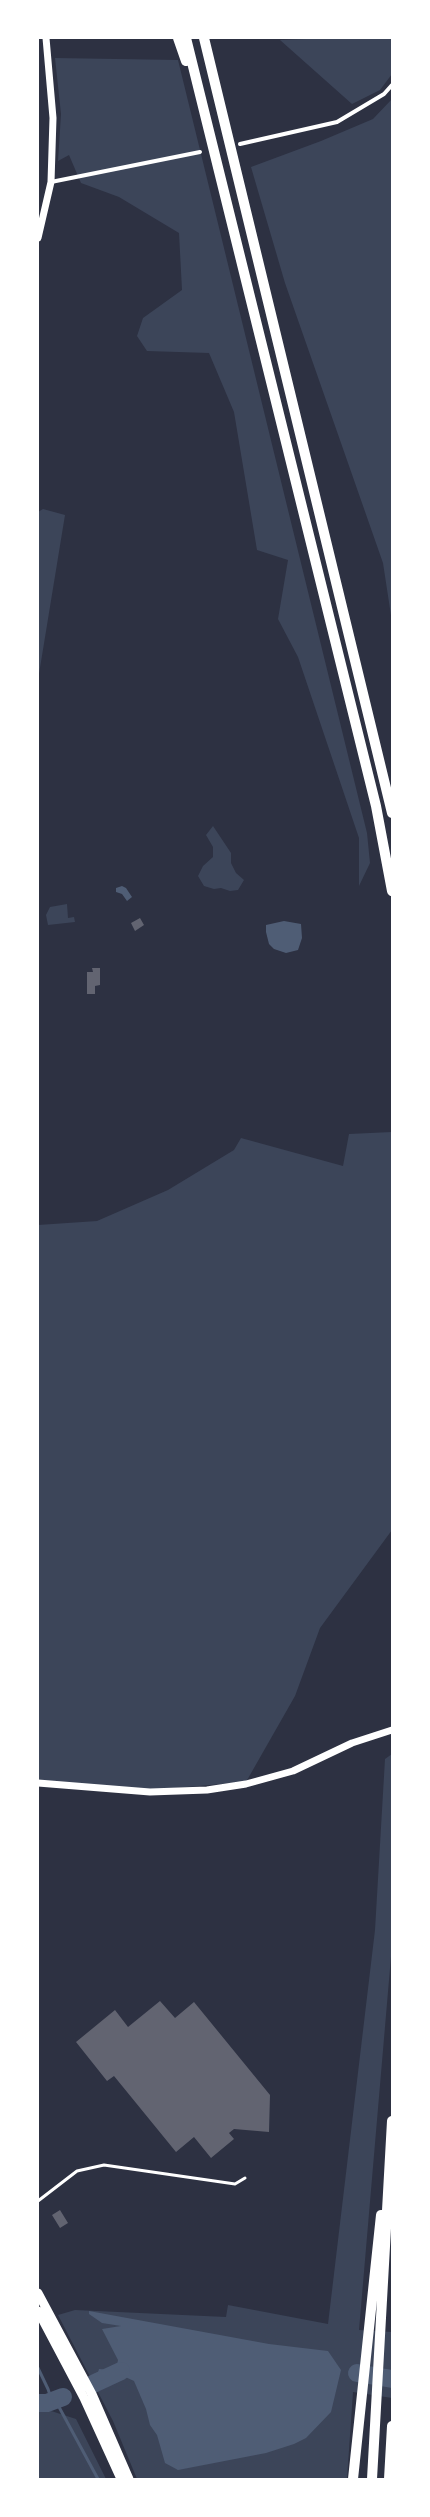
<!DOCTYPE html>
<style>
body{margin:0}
#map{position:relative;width:430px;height:2517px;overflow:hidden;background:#2d3142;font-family:"Exo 2",sans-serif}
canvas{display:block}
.frame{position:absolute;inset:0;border:39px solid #fff;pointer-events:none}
</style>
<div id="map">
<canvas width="430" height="2517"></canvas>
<div class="frame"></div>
</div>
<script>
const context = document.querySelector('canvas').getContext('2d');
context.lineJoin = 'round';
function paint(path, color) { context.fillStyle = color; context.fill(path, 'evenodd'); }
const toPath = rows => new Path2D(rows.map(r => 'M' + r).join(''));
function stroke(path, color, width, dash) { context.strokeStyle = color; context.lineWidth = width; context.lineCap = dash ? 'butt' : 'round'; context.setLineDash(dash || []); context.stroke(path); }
const green = toPath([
 [331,38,392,38,392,74,380,90,352,104,280,40],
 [55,58,178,60,367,833,370,863,359,886,359,838,298,657,278,619,288,560,257,550,234,412,209,353,147,351,137,336,143,318,182,290,179,233,119,197,81,183,69,155,58,161,61,114],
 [392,99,392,622,383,563,285,283,251,167,321,141,373,119],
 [43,509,65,515,38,680,38,512],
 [213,826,231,853,231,863,236,873,244,880,238,890,230,891,221,888,214,889,204,886,198,876,203,866,213,857,213,847,206,835],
 [67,904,68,918,74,917,75,922,48,925,46,915,50,907],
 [392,1132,392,1530,320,1628,295,1696,246,1782,150,1790,38,1781,38,1225,97,1221,168,1190,234,1150,241,1138,343,1166,349,1134],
 [392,1754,392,1945,359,2330,392,2332,392,2398,353,2392,347,2479,137,2479,113,2421,58,2315,75,2310,226,2317,228,2305,328,2324,375,1930,385,1759],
 [45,2409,76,2419,106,2479,38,2479,38,2412]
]);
const water = toPath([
 [122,886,126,888,132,897,127,901,122,894,116,892,116,888],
 [284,921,301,924,302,938,298,950,286,953,274,949,269,944,266,932,266,925],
 [89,2311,269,2344,328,2351,341,2370,331,2412,306,2438,294,2444,266,2453,178,2470,165,2463,157,2435,150,2425,146,2409,134,2381,121,2375,113,2378,107,2387,101,2384,97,2376,99,2369,109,2370,117,2365,118,2360,102,2329,121,2326,102,2323,89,2314]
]);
const stream = toPath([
 [38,2368,48,2389,50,2395,47,2403,59,2407,98,2479]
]);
const river = toPath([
 [357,2373,392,2379],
 [93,2384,121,2371],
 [38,2403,47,2403,63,2397]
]);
const building = toPath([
 [140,918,144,925,135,931,131,923],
 [92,968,100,968,100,985,95,986,95,994,87,994,87,972,93,972],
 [160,2001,175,2018,194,2002,270,2095,269,2132,234,2129,229,2133,234,2139,211,2158,194,2137,176,2152,114,2076,107,2081,76,2042,115,2010,128,2027],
 [60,2210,68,2223,60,2228,52,2215]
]);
const service = toPath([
 [38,2201,77,2171,104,2165,235,2184,245,2178]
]);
const minor = toPath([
 [240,144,337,122,384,94,392,85],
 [51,182,200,152]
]);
const tertiary = toPath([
 [38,238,51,182,53,118,46,38],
 [38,1783,150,1792,207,1790,246,1784,293,1771,352,1743,392,1730]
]);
const primary = toPath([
 [38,2293,92,2394,129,2479],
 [38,2311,84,2398,121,2479]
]);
const trunk = toPath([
 [178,38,186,61],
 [186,38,376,806,392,891],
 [204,38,392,813],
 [353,2479,381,2215],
 [372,2479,392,2121],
 [389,2479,392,2426]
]);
paint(green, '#3c4559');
paint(water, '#4f5d75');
stroke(stream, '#4f5d75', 3);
stroke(river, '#4f5d75', 18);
paint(building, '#626471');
stroke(service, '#fff', 3);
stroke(minor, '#fff', 4);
stroke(tertiary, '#fff', 7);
stroke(primary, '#fff', 9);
stroke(trunk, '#fff', 10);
</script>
